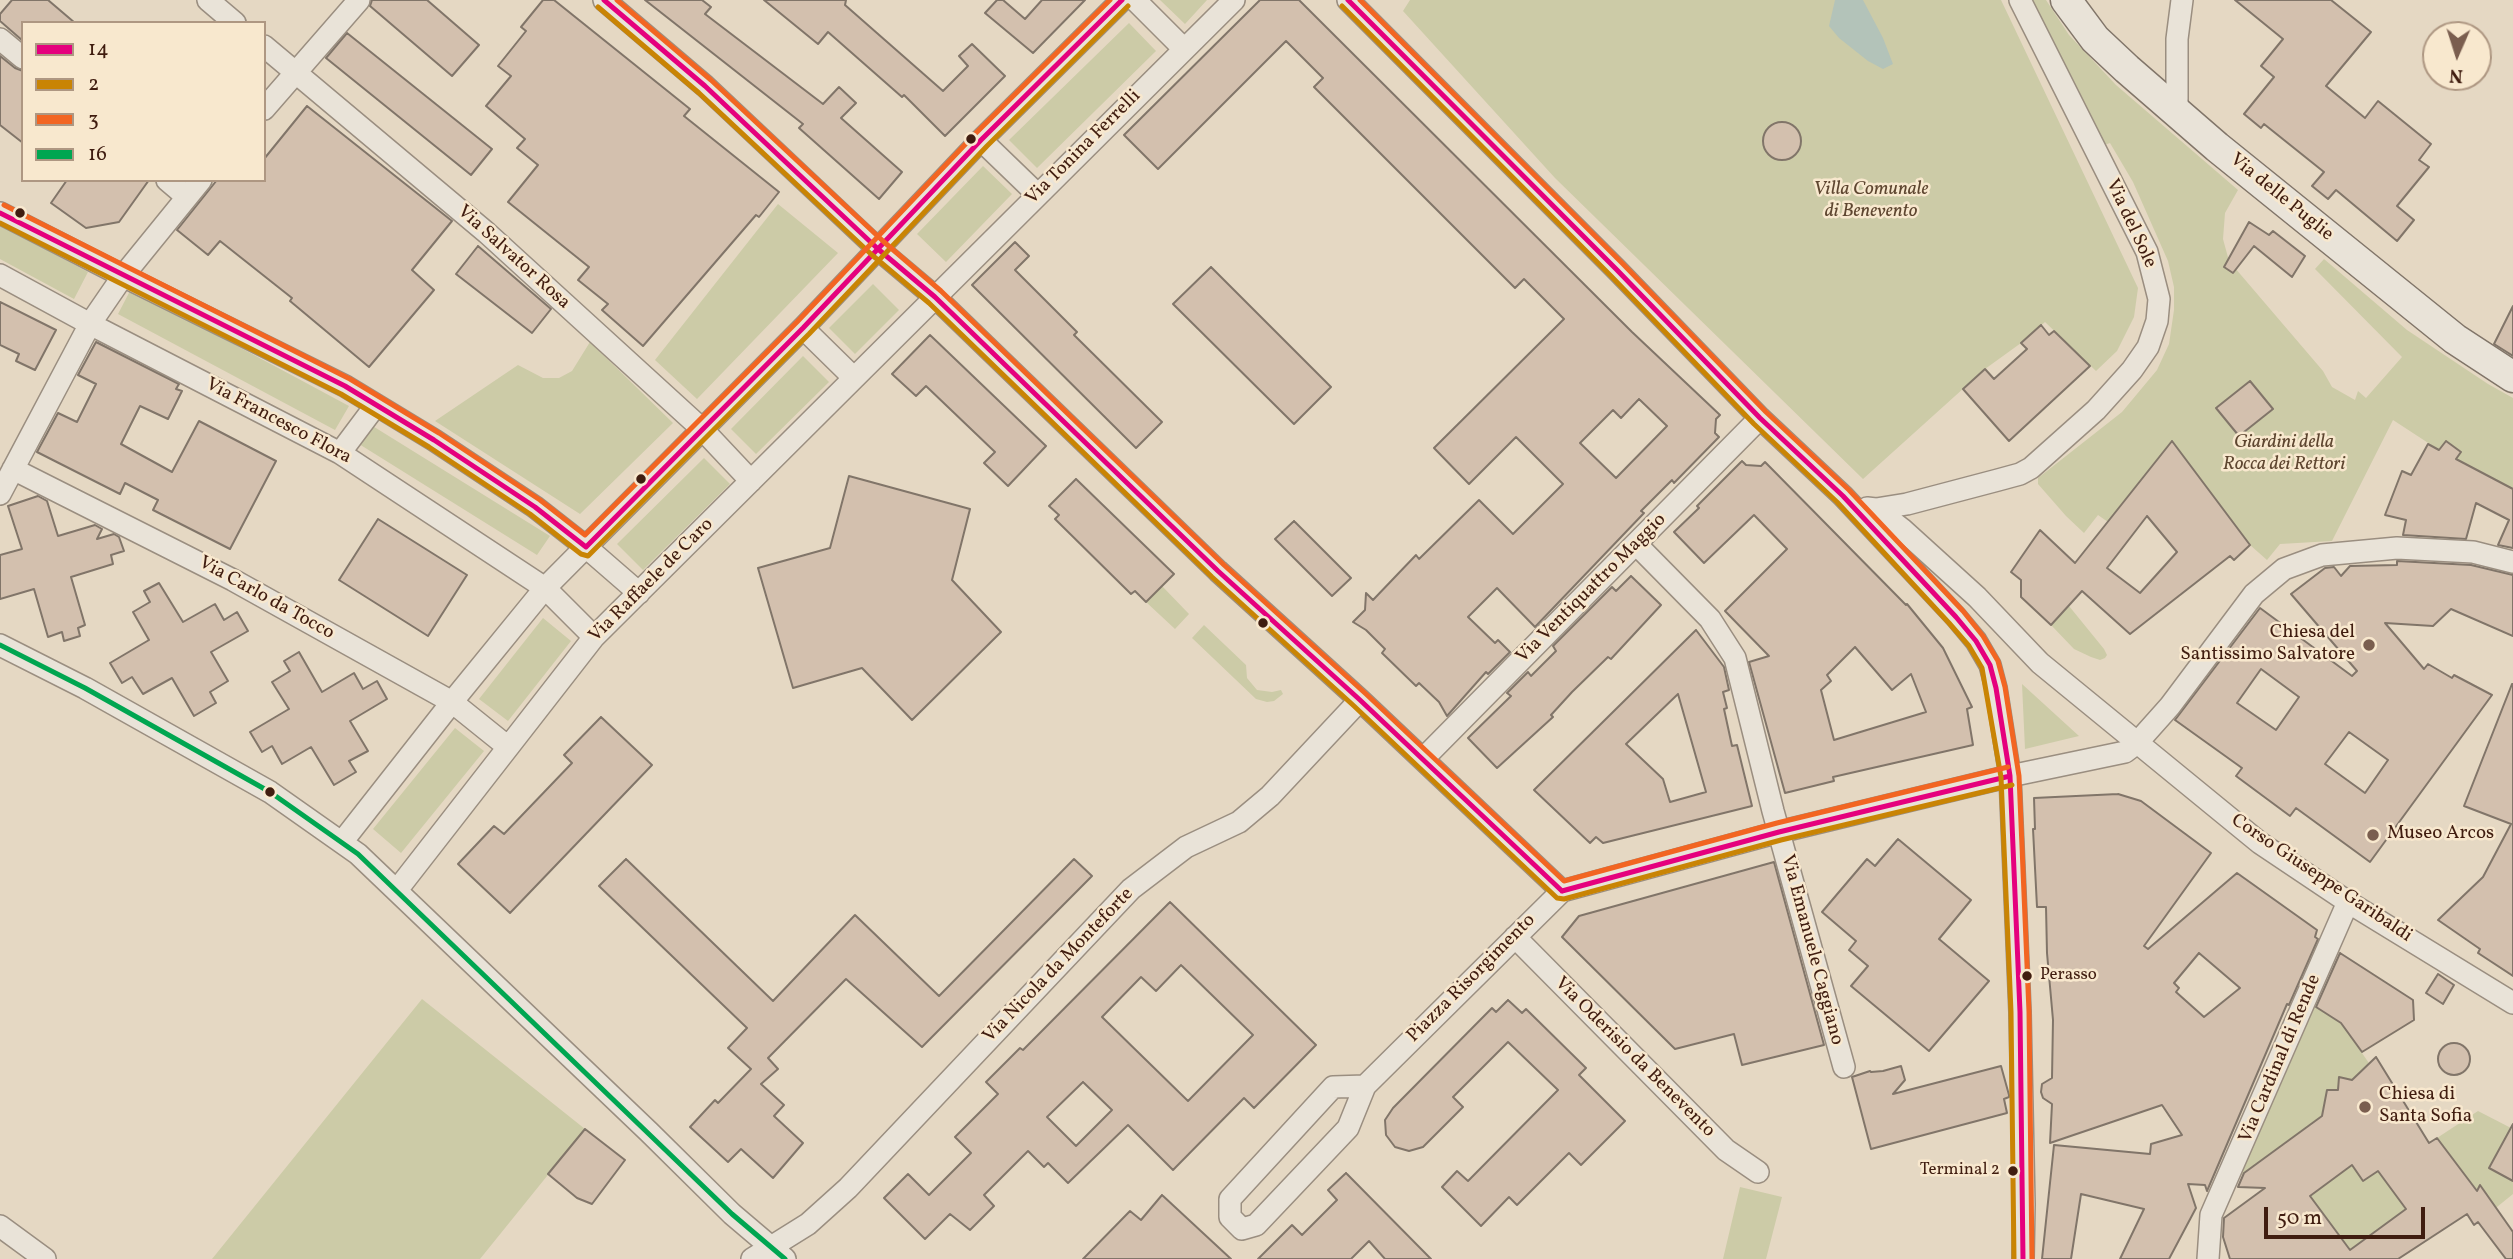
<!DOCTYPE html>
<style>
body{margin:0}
#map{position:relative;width:2513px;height:1259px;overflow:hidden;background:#e5d8c3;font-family:Vollkorn,serif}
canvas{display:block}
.legend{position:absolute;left:21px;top:21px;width:245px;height:161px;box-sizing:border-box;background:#f8e8ce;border:2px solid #ae9782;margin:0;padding:9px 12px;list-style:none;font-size:21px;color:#401d10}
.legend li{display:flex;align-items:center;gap:14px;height:35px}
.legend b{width:35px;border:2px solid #ae9782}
.north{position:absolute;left:2422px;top:21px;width:70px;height:70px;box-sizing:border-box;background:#f8e8ce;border:2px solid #ae9782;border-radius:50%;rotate:183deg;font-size:19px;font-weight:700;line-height:28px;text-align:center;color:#401d10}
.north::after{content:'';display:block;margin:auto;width:24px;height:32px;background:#7a5e4f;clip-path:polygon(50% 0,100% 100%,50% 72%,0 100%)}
.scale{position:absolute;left:2264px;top:1207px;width:161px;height:32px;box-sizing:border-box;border:4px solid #401d10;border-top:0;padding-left:9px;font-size:21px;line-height:24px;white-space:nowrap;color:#401d10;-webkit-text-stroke:5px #f8e8ce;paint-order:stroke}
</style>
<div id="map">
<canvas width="2513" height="1259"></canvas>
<ul class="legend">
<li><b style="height:9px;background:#e5007d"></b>14</li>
<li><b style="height:9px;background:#c98404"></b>2</li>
<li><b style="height:9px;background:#f26522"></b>3</li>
<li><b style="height:9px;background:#00a651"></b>16</li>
</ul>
<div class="north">N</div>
<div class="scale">50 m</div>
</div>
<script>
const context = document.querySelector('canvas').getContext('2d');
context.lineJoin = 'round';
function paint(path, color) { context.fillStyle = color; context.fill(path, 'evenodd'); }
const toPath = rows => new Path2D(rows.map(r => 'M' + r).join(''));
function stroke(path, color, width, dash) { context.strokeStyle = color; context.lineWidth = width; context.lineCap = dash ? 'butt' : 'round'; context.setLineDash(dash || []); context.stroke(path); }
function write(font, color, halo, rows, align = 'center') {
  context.font = font + ' Vollkorn,serif'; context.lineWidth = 5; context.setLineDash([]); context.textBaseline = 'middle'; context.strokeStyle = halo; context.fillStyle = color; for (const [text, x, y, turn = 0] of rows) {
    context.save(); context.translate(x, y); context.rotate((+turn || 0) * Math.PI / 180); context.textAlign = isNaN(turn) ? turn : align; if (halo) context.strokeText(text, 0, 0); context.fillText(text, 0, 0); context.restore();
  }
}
const green = toPath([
 [1160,0,1207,0,1185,24],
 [1410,0,2001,0,2138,288,2134,317,2117,351,2096,371,2045,322,2021,343,1985,369,1863,479,1555,178,1403,11],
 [2027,0,2046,0,2069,35,2116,85,2238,190,2225,213,2223,239,2229,261,2323,371,2332,387,2355,400,2358,391,2366,398,2402,357,2315,269,2324,259,2407,330,2488,384,2513,398,2513,489,2456,459,2461,452,2447,441,2439,450,2393,420,2332,541,2280,544,2267,560,2250,545,2173,442,2108,522,2098,515,2084,533,2066,516,2038,484,2038,478,2122,412,2157,370,2169,344,2174,310,2174,287,2168,261,2133,182,2110,143,2099,147],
 [1129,23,1156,51,1037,168,1009,140],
 [983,166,1012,194,946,262,917,234],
 [778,204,838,253,697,399,655,360],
 [0,225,88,272,74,299,0,259],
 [873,284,899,310,855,354,829,328],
 [131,289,349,406,335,430,118,314],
 [590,342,673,423,580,514,435,421,518,365,543,378,559,378,572,371],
 [803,356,829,382,756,454,731,429],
 [371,425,550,536,537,555,359,444],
 [704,458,730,484,643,570,617,544],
 [1162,586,1189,614,1175,629,1146,602],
 [2069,606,2104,649,2107,655,2105,658,2100,660,2091,657,2074,649,2051,625],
 [543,618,571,641,508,721,479,699],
 [1204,625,1246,665,1247,678,1257,690,1272,692,1281,690,1283,694,1274,701,1267,702,1256,699,1192,638],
 [2022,684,2079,736,2025,749],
 [455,728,484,751,401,853,373,829],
 [422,999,585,1129,480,1259,212,1259],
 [2314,1006,2341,1023,2371,1066,2352,1080,2339,1077,2338,1090,2327,1090,2322,1112,2324,1129,2303,1130,2237,1178],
 [2478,1111,2511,1128,2490,1168,2513,1181,2513,1194,2492,1211,2437,1138],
 [2352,1165,2363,1181,2378,1171,2406,1209,2350,1250,2310,1196],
 [1740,1187,1782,1197,1766,1259,1723,1259]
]);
const water = toPath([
 [1835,0,1863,0,1883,38,1893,64,1883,69,1868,61,1839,38,1829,26]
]);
const building = toPath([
 [12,0,48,0,75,23,23,23,23,41,0,21,0,14,12,0],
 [372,0,427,0,479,45,452,76,370,6,372,0],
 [543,0,554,0,690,109,684,116,779,192,759,217,756,215,643,346,602,310,608,304,578,280,589,267,508,202,538,165,517,148,525,139,486,106,511,76,498,66,526,31,521,27,543,0],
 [645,0,702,0,711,7,705,14,823,104,839,87,856,103,841,118,902,172,879,199,799,128,803,124,645,0],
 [764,0,846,0,845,5,943,91,968,66,959,56,972,44,1005,76,945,136,904,95,902,97,828,32,818,44,764,0],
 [997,0,1003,0,1025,19,1042,0,1085,0,1033,53,985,13,997,0],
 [1260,0,1299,0,1632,332,1720,415,1716,419,1715,433,1719,437,1674,483,1672,480,1641,511,1644,513,1535,627,1497,588,1468,617,1495,643,1498,640,1510,652,1488,674,1486,672,1447,716,1439,702,1419,683,1416,686,1382,653,1385,649,1366,630,1353,622,1365,610,1366,593,1373,600,1416,555,1419,559,1479,500,1513,534,1563,484,1516,437,1469,484,1434,448,1564,319,1524,279,1515,288,1314,87,1323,78,1286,41,1158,169,1124,135,1260,0],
 [1639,399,1667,426,1616,478,1580,443,1613,410,1621,418,1639,399],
 [2235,0,2331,0,2371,32,2326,86,2365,118,2378,101,2431,144,2419,160,2429,167,2397,206,2414,220,2397,241,2336,190,2328,199,2312,186,2324,172,2264,124,2261,128,2244,114,2274,77,2261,66,2283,39,2235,0],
 [347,33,492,149,471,175,326,58,347,33],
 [0,56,15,68,23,71,23,143,0,125,0,56],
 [307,106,452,221,412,270,434,290,369,367,290,301,292,298,220,241,208,255,177,230,217,180,264,180,264,159,307,106],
 '1763 141a19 19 0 1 1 38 0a19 19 0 1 1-38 0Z',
 [67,180,149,180,119,222,86,228,51,203,67,180],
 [2249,222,2269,235,2273,231,2305,256,2292,277,2254,246,2233,273,2224,267,2249,222],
 [1015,242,1029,256,1015,270,1077,332,1074,335,1162,422,1136,448,972,285,1015,242],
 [478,246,551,309,532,333,456,274,478,246],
 [1211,267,1331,387,1294,424,1173,304,1211,267],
 [0,302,56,330,35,370,16,361,19,354,0,345,0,302],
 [2513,306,2513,356,2494,344,2513,306],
 [2041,325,2049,335,2054,331,2090,366,2009,441,1963,389,1985,369,1994,379,2027,349,2021,343,2041,325],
 [930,335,1046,446,1008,486,984,463,995,452,926,386,916,396,892,374,930,335],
 [96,342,179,384,176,389,182,391,168,419,140,406,121,444,172,472,199,421,276,461,230,549,153,510,158,500,125,483,120,494,37,452,58,413,77,422,96,384,78,375,96,342],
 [2250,381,2273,409,2239,436,2216,408,2250,381],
 [2172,441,2250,545,2234,560,2230,556,2130,634,2082,591,2051,625,2021,597,2021,580,2011,572,2040,530,2075,563,2172,441],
 [2147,516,2177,552,2140,593,2107,568,2147,516],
 [2446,441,2461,452,2456,459,2513,489,2513,548,2498,545,2509,520,2476,503,2466,539,2403,535,2406,520,2385,515,2402,471,2411,475,2428,444,2439,450,2446,441],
 [1742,461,1746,465,1761,466,1765,462,1906,605,1907,604,1943,648,1972,707,1967,709,1973,745,1833,777,1834,781,1785,793,1749,662,1769,656,1725,611,1787,549,1754,515,1704,563,1674,532,1699,508,1697,506,1742,461],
 [1855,647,1892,690,1911,674,1926,712,1834,740,1821,690,1831,681,1827,675,1855,647],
 [849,476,970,509,952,580,1001,632,912,720,862,668,793,688,758,568,830,548,849,476],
 [1076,479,1174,574,1146,602,1135,591,1131,594,1055,519,1059,515,1049,506,1076,479],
 [38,496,47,501,58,536,95,525,102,529,97,539,114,534,119,537,124,551,111,555,113,564,71,577,85,625,78,628,80,636,64,641,62,632,48,637,34,589,0,599,0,555,22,549,8,506,38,496],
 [378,519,467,575,428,636,339,580,378,519],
 [1294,521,1351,578,1332,596,1275,539,1294,521],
 [2397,561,2471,565,2513,575,2513,636,2451,609,2433,626,2385,623,2424,669,2428,664,2452,678,2454,675,2492,695,2370,862,2296,808,2290,816,2236,776,2242,768,2175,720,2260,608,2352,676,2357,671,2291,594,2325,568,2334,567,2341,576,2350,566,2397,565,2397,561],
 [2261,669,2299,697,2276,730,2237,703,2261,669],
 [2349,732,2388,760,2365,793,2325,764,2349,732],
 [1631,576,1661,605,1611,659,1608,657,1572,692,1551,715,1553,717,1497,768,1468,738,1511,696,1507,693,1528,672,1531,676,1556,651,1553,646,1612,587,1616,591,1631,576],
 [159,583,183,622,215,604,224,620,237,612,248,631,211,652,228,681,210,692,216,703,194,716,172,678,143,694,132,677,122,683,110,663,149,640,133,612,150,602,144,591,159,583],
 [1696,630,1724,667,1729,690,1723,692,1727,708,1724,709,1732,746,1737,745,1752,806,1603,843,1596,837,1590,843,1534,790,1696,630],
 [1678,694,1706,792,1670,802,1663,779,1626,744,1678,694],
 [299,652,322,692,354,673,363,689,377,681,387,699,350,721,368,751,349,761,356,772,334,785,311,747,282,764,272,746,262,752,250,732,289,709,272,682,290,671,284,661,299,652],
 [2512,684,2513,684,2513,976,2478,953,2480,949,2438,920,2483,877,2511,824,2464,806,2512,684],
 [601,717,652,765,510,913,458,864,494,826,504,834,572,763,564,755,601,717],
 [2118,794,2141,801,2211,853,2144,946,2148,949,2237,873,2317,930,2315,937,2318,939,2289,1005,2287,1004,2207,1191,2205,1185,2188,1184,2196,1208,2169,1259,2120,1259,2144,1209,2081,1194,2071,1259,2042,1259,2054,1145,2150,1154,2151,1144,2182,1135,2162,1105,2050,1143,2052,1104,2043,1098,2041,1092,2042,1084,2052,1078,2053,1020,2047,953,2046,907,2037,907,2033,829,2035,829,2034,798,2118,794],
 [2199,953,2240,988,2204,1017,2176,992,2179,988,2174,983,2199,953],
 [1898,839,1971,900,1939,939,1989,981,1929,1051,1851,986,1868,966,1849,950,1856,941,1822,912,1867,859,1875,866,1898,839],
 [626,859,773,1001,855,915,939,996,1074,859,1092,876,922,1047,846,979,768,1058,778,1069,761,1084,784,1105,774,1116,803,1143,773,1178,741,1149,728,1162,690,1127,715,1100,718,1103,751,1069,728,1048,747,1028,599,886,626,859],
 [1774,862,1824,1045,1742,1065,1734,1034,1675,1049,1562,937,1579,916,1774,862],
 [1170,902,1316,1045,1254,1108,1244,1098,1173,1170,1128,1125,1068,1183,1048,1163,1044,1167,1028,1151,984,1195,994,1206,970,1230,950,1214,925,1239,884,1198,908,1174,929,1195,971,1153,955,1137,998,1094,986,1082,1020,1048,1023,1050,1170,902],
 [1181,965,1253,1035,1188,1101,1102,1017,1141,977,1156,991,1181,965],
 [1083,1082,1112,1110,1076,1146,1047,1117,1083,1082],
 [2340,953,2413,1000,2414,1020,2362,1052,2341,1023,2316,1007,2340,953],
 [2438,974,2454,985,2443,1004,2426,993,2438,974],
 [1508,1000,1522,1013,1526,1009,1586,1068,1579,1075,1625,1121,1581,1165,1569,1153,1517,1205,1509,1197,1481,1226,1442,1187,1457,1171,1468,1181,1558,1090,1508,1042,1453,1097,1463,1107,1423,1147,1409,1151,1395,1147,1386,1135,1385,1120,1393,1108,1492,1008,1496,1012,1508,1000],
 '2438 1059a16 16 0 1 1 32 0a16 16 0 1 1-32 0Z',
 [2376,1057,2429,1143,2437,1138,2477,1191,2480,1185,2513,1232,2513,1259,2506,1259,2478,1222,2474,1225,2467,1214,2398,1259,2230,1259,2223,1237,2224,1218,2265,1188,2238,1187,2244,1173,2322,1116,2327,1090,2338,1090,2339,1077,2352,1080,2376,1057],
 [2352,1165,2363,1181,2378,1171,2406,1209,2350,1250,2310,1196,2352,1165],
 [1901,1066,1905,1080,1893,1094,2001,1066,2009,1095,2009,1097,2004,1099,2007,1113,1871,1149,1852,1077,1870,1071,1871,1072,1883,1071,1901,1066],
 [2513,1124,2513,1181,2489,1168,2513,1124],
 [585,1129,625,1160,592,1204,577,1198,548,1174,585,1129],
 [1346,1173,1431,1259,1385,1259,1369,1241,1351,1259,1258,1259,1292,1225,1302,1235,1337,1200,1328,1190,1346,1173],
 [1162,1195,1231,1259,1083,1259,1130,1211,1141,1220,1162,1195]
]);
const street = toPath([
 [208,0,235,23],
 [604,0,705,86,878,249,935,297,1218,571,1360,700,1562,891],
 [1135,0,1184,49],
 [1348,0,1617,270,1760,418,1843,496,1956,617,1976,641,1990,665,1996,688,2010,776,2020,1012,2024,1204,2023,1259],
 [0,39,23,58],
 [264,46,487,233,703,430,751,481],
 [264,109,359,0],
 [2177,112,2177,39,2182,0],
 [981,140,1038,195],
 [167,180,187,197],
 [0,213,123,276,345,386,434,440,535,507,586,547,639,593],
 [0,275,90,324,340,453,545,588,594,637],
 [803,328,854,378],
 [340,453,376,405],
 [13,469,233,580,452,702,508,747],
 [0,494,90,324,123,276,201,180],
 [1867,508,1876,509,1907,504,1998,480,2020,474,2031,468,2096,410,2132,370,2148,347,2157,321,2159,299,2147,252,2020,0],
 [1876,509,1902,529,1977,597,2040,663,2260,843,2348,902,2513,1003],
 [1636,544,1710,619,1735,658,1773,811,1844,1067],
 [0,645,85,688,270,792,358,854,649,1132,732,1214,785,1259],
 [1423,759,1760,418],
 [342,842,452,702,545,588,803,328,981,140,1122,0],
 [397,890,594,637,1234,0],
 [1515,937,1726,1150,1758,1172],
 [1365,1086,1333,1087,1230,1199,1230,1217,1242,1229,1256,1225,1348,1128,1365,1086,1562,891,1779,832,2010,776,2125,752,2137,743,2170,706,2254,594,2284,569,2322,555,2397,548,2473,552,2513,562],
 [0,1226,45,1259],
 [752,1259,808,1224,848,1188,1131,889,1186,847,1239,822,1270,796,1360,700],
 [2208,1259,2211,1215,2348,902]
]);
const secondary = toPath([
 [2066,0,2095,39,2127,69,2217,147,2455,339,2513,377]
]);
const bus1 = toPath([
 [604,0,705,86,878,249,935,297,1218,571,1360,700,1562,891],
 [1348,0,1617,270,1760,418,1843,496,1956,617,1976,641,1990,665,1996,688,2010,776,2020,1012,2023,1259],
 [0,213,345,386,434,440,535,507,586,547,803,328,981,140,1122,0],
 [1562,891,1779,832,2010,776]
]);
const bus2 = toPath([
 [1342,6,1611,276,1754,424,1837,502,1949,623,1969,646,1982,668,2001,777,2011,1012,2014,1259],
 [598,7,699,93,872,255,929,303,1212,577,1354,706,1557,898,1564,899,1781,840,2012,785],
 [0,223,341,394,429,447,530,514,581,554,588,556,809,334,987,146,1128,6]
]);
const bus3 = toPath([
 [617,0,711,80,884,242,941,291,1224,565,1366,694,1564,881,1777,823,2008,767],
 [1360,0,1623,264,1766,412,1849,490,1963,611,1983,636,1998,661,2005,687,2019,776,2029,1012,2032,1259],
 [4,205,350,379,439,433,540,500,585,535,797,322,975,134,1110,0]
]);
const bus4 = toPath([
 [0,645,85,688,270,792,358,854,732,1214,785,1259]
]);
const markers = [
 [971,139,6,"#401d10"],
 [20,213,6,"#401d10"],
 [641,479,6,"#401d10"],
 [1263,623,6,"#401d10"],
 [2369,645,7,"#7a5e4f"],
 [270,792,6,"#401d10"],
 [2373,835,7,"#7a5e4f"],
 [2027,976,6,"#401d10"],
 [2365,1107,7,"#7a5e4f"],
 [2013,1171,6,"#401d10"]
];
const busNames = [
 ["Perasso",2040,976],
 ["Terminal 2",2000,1171,"right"]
];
const streetNames = [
 ["Via Tonina Ferrelli",1084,148,-45],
 ["Via delle Puglie",2281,198,39],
 ["Via del Sole",2130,224,65],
 ["Via Salvator Rosa",513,258,42],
 ["Via Francesco Flora",278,422,28],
 ["Via Raffaele de Caro",652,581,-45],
 ["Via Ventiquattro Maggio",1592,589,-45],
 ["Via Carlo da Tocco",266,599,29],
 ["Corso Giuseppe Garibaldi",2321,879,34],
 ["Via Emanuele Caggiano",1811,950,75],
 ["Via Nicola da Monteforte",1059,966,-46],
 ["Piazza Risorgimento",1472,979,-45],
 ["Via Oderisio da Benevento",1634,1058,45],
 ["Via Cardinal di Rende",2281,1059,-67]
];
const parkNames = [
 ["Villa Comunale",1871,191],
 ["di Benevento",1871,213],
 ["Giardini della",2284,444],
 ["Rocca dei Rettori",2284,466]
];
const poiNames = [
 ["Chiesa del",2355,634,"right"],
 ["Santissimo Salvatore",2355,656,"right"],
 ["Museo Arcos",2387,835],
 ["Chiesa di",2379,1096],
 ["Santa Sofia",2379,1118]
];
paint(green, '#cccba7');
paint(water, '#b3c3b9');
paint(building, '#d3c0ae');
stroke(building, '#817569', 2);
stroke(street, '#9a8e80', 24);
stroke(secondary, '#817569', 33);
stroke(street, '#e9e3d8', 21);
stroke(secondary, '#e9e3d8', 30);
stroke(bus1, '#e5007d', 5);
stroke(bus2, '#c98404', 5);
stroke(bus3, '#f26522', 5);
stroke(bus4, '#00a651', 5);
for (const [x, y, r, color] of markers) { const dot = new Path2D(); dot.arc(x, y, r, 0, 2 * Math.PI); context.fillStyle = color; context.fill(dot); stroke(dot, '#f8e8ce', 2.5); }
write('17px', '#401d10', '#f8e8ce', busNames, 'left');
write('19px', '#401d10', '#f8e8ce', streetNames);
write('italic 19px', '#5e4630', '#f8e8ce', parkNames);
write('19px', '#401d10', '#f8e8ce', poiNames, 'left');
</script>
